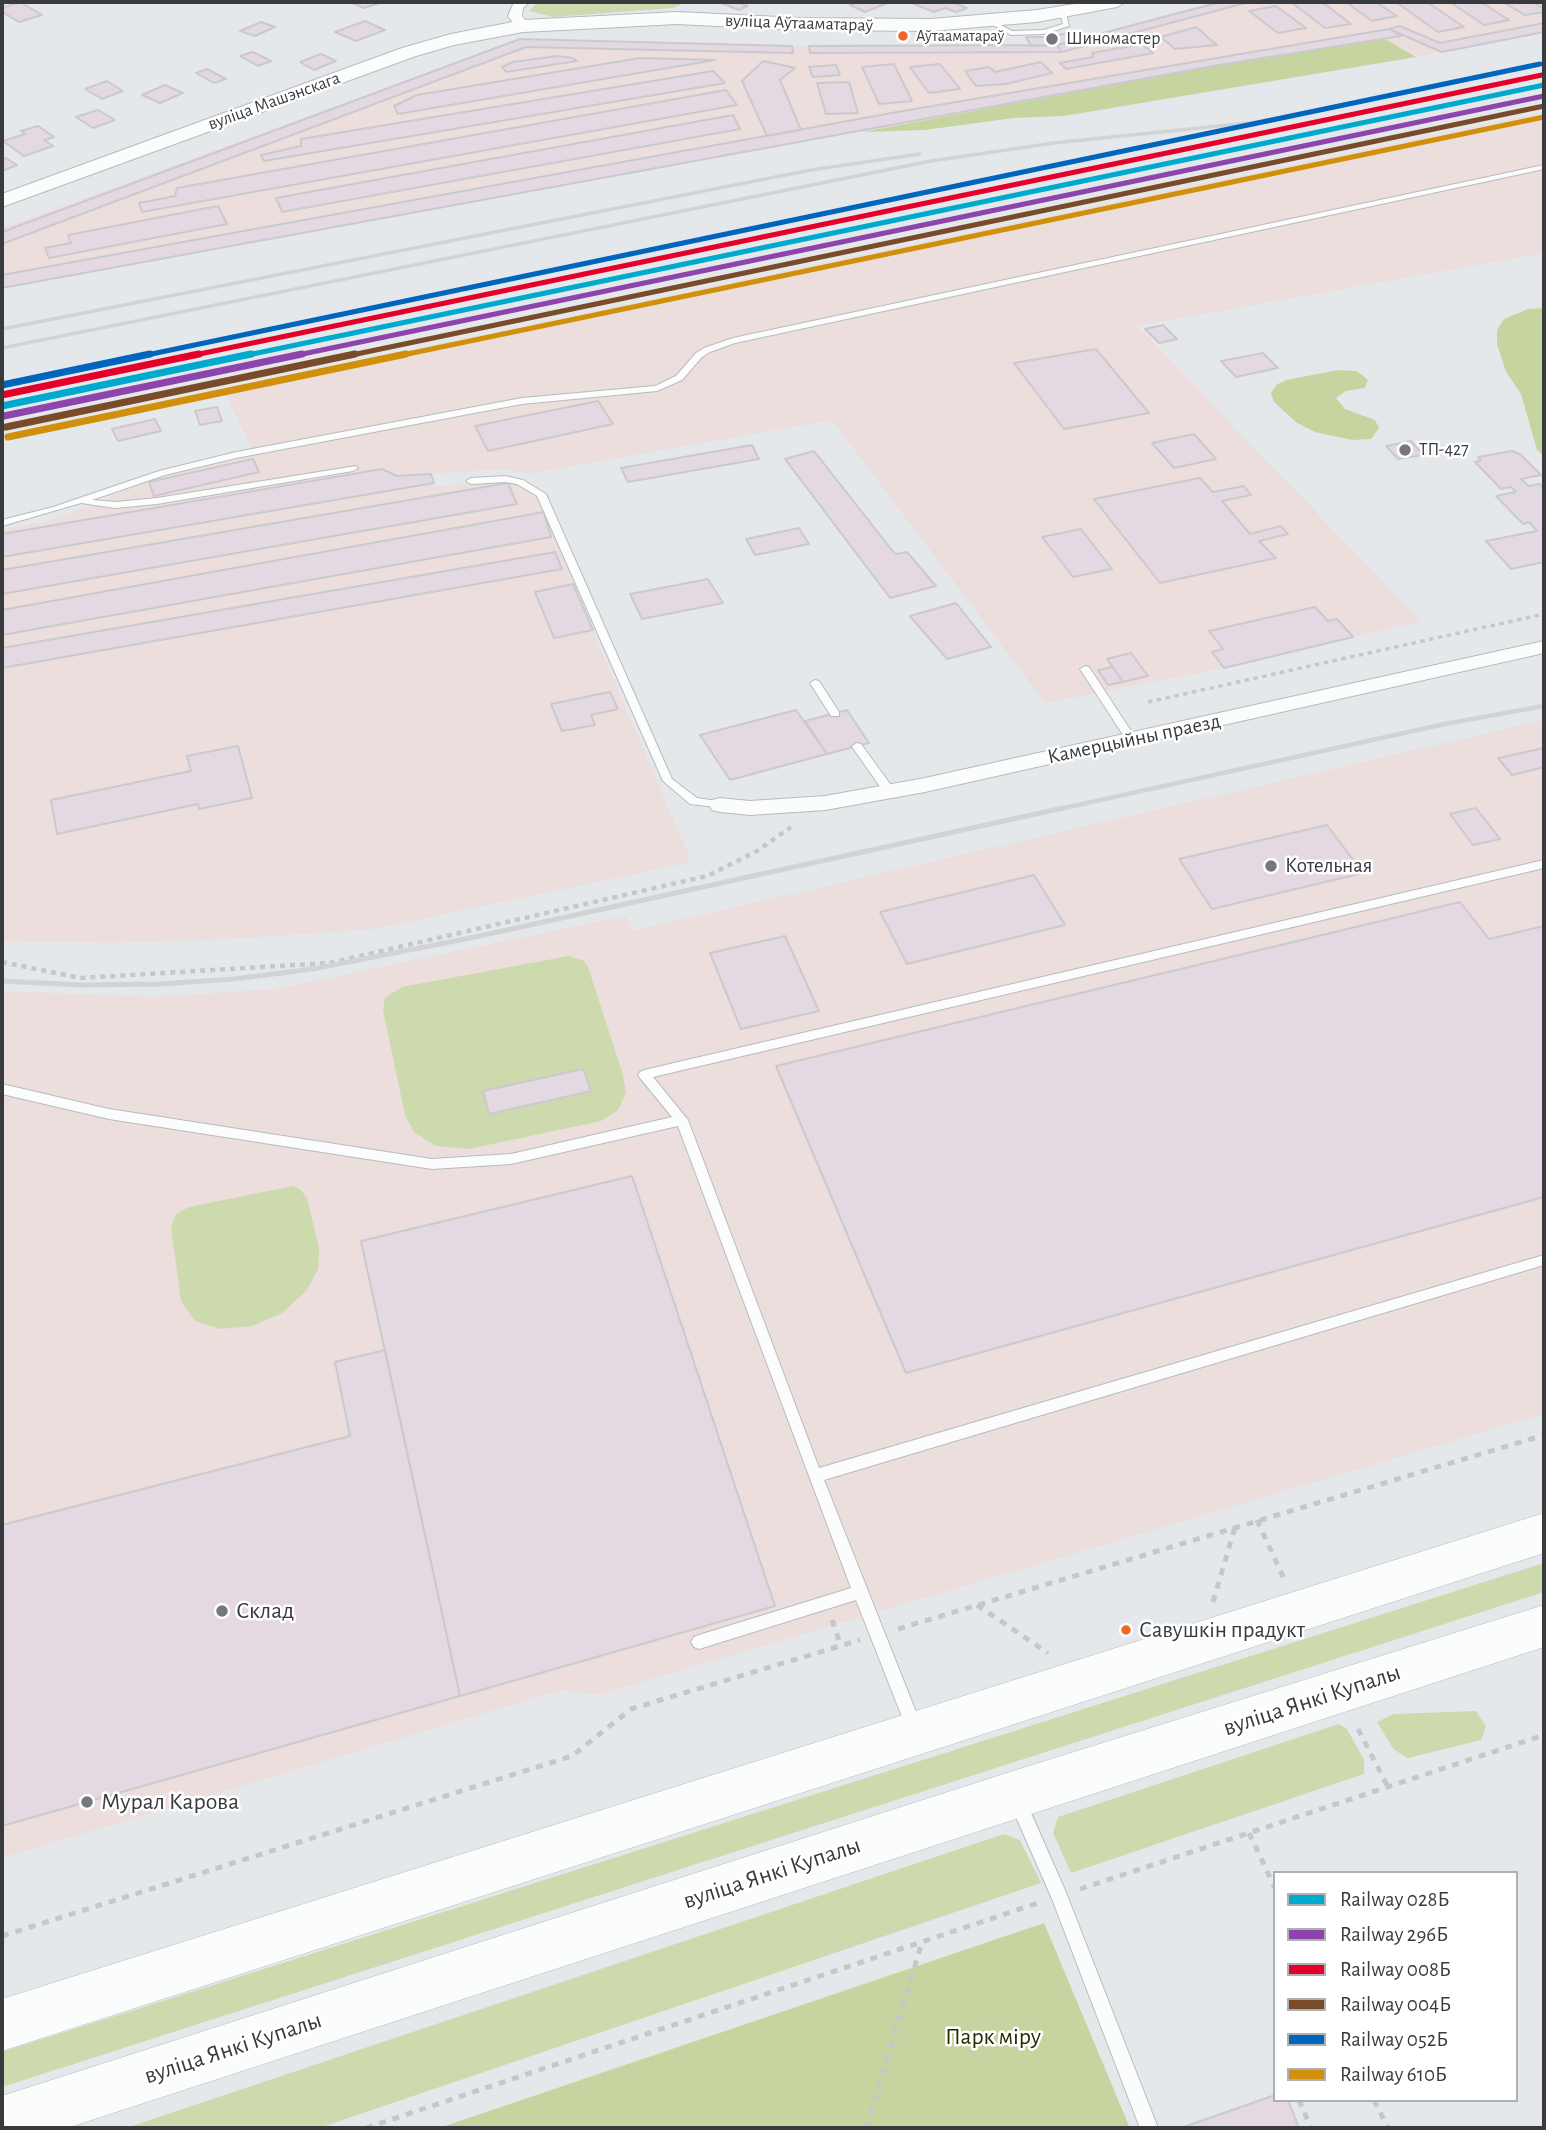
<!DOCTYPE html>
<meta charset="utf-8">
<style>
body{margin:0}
#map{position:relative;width:1546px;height:2130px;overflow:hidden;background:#e5e8eb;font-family:"Alegreya Sans",sans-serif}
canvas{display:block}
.frame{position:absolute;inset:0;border:4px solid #383a3d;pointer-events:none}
.legend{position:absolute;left:1273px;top:1871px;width:245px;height:231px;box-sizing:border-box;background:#fff;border:2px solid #afb0b1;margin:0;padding:9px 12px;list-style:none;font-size:21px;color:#383a3d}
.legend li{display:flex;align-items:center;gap:14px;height:35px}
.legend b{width:35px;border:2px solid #afb0b1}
</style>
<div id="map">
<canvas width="1546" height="2130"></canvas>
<div class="frame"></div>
<ul class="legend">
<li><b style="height:9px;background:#00a9ce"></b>Railway 028Б</li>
<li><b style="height:9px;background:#8e44ad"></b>Railway 296Б</li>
<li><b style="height:9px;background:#e4002b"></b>Railway 008Б</li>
<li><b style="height:9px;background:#7a4b2a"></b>Railway 004Б</li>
<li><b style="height:9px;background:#0065bd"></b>Railway 052Б</li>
<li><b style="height:9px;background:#d1900c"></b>Railway 610Б</li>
</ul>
</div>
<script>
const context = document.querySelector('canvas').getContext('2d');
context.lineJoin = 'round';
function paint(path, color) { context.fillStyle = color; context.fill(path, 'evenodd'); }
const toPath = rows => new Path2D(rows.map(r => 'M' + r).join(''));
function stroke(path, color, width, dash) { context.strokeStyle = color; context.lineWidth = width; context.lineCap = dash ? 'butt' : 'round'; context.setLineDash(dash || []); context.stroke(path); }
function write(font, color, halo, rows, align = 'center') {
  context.font = font + ' "Alegreya Sans",sans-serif'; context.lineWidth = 5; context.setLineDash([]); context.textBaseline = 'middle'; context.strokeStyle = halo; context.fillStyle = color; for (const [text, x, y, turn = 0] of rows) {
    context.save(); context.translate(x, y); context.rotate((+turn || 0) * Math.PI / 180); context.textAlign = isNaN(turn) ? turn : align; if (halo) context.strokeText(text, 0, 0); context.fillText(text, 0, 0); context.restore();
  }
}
const industrial = toPath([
 [1213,2,1544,2,1544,32,1416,57,1385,39,1213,66,2,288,2,228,520,39,799,46,1057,45],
 [1544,112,1544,253,1137,326,1421,621,1224,668,1045,703,832,420,528,474,506,469,431,474,436,487,505,479,532,487,578,576,570,578,689,856,687,863,374,929,230,939,114,943,2,941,2,529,46,522,150,481,254,453,222,389],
 [1544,720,1544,1414,598,1695,562,1690,2,1858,2,991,152,997,276,989,625,916,632,931]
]);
const green = toPath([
 [538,2,663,2,684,3,673,8,553,17,529,11],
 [569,956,584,961,588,967,622,1072,626,1092,618,1110,601,1121,469,1149,436,1146,414,1132,405,1115,383,1010,385,998,402,987],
 [293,1186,300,1189,307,1198,319,1248,318,1269,307,1290,282,1313,252,1326,220,1329,195,1321,181,1301,171,1227,176,1214,189,1207],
 [1544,1563,1544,1592,2,2087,2,2052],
 [1476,1711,1486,1726,1481,1740,1408,1758,1394,1750,1377,1722,1394,1714],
 [1339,1724,1347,1729,1364,1760,1364,1774,1071,1873,1053,1833,1058,1817],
 [1004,1834,1020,1840,1041,1883,319,2128,126,2128]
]);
const forest = toPath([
 [1385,39,1416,57,1064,116,1014,118,925,130,862,132,1213,66],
 [1544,308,1544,456,1537,450,1521,394,1506,372,1497,344,1497,330,1504,319,1528,309],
 [1338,370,1357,371,1368,380,1365,388,1346,391,1336,398,1345,409,1375,420,1379,428,1371,439,1352,440,1315,432,1297,423,1274,402,1271,393,1276,385,1286,380],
 [1044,1923,1130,2128,439,2128]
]);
const building = toPath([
 [20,2,42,15,19,22,2,12,2,8,20,2],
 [350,2,383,2,364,8,350,2],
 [708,2,736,2,748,6,739,10,721,3,708,2],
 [859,2,879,2,885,4,865,12,850,5,859,2],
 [909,2,952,2,967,8,956,12,945,8,934,12,909,2],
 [1221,2,1249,2,1062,52,1057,45,1221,2],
 [1291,2,1322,2,1351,24,1325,28,1291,2],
 [1346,2,1376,2,1397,16,1372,21,1346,2],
 [1396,2,1427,2,1464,27,1438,32,1396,2],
 [1450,2,1481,2,1509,20,1484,25,1450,2],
 [1503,2,1533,2,1544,9,1544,12,1525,15,1503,2],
 [1276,6,1306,28,1278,33,1249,11,1276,6],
 [365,21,385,30,356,41,335,32,365,21],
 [261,22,275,27,255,36,240,31,261,22],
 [1544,23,1544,32,1442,52,1389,29,1400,26,1440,43,1544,23],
 [1196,27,1217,45,1175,49,1161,37,1196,27],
 [1389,29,1401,36,1213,66,2,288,2,275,897,112,1389,29],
 [1072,32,1079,40,1057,45,1031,46,1026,37,1049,37,1072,32],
 [520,39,792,46,793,53,526,47,2,244,2,232,520,39],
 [1142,44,1153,53,1066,69,1060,63,1093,57,1092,53,1142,44],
 [1057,45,1062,52,810,53,809,46,1057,45],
 [253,52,271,61,258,66,240,56,253,52],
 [321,54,336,61,314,70,300,62,321,54],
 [557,56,573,58,577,61,506,72,502,67,513,62,557,56],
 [640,58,715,60,398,114,394,106,417,95,640,58],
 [763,61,795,68,780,80,801,130,767,136,742,81,763,61],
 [1041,62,1052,73,1006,84,976,86,965,71,989,67,995,72,1041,62],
 [894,64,912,101,879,104,862,67,894,64],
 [940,64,960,89,929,93,910,67,940,64],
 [836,65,840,75,813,77,809,67,836,65],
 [207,69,226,79,214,83,196,73,207,69],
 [713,71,725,83,264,161,261,155,301,146,301,139,713,71],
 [107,81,123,91,102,99,85,89,107,81],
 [849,82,858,113,826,114,817,83,849,82],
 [165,85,183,93,160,103,142,95,165,85],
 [726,90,737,105,142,212,139,203,175,196,177,188,726,90],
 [98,110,115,120,93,128,76,117,98,110],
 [733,115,740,129,282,212,276,198,733,115],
 [38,126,54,137,44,140,53,146,24,156,3,141,25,134,21,131,38,126],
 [6,158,17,165,2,171,2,159,6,158],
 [218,206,227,224,49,258,45,248,71,243,68,235,218,206],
 [1163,325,1177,339,1159,343,1145,329,1163,325],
 [1096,349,1149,413,1064,429,1014,363,1096,349],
 [1263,353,1278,368,1236,377,1221,361,1263,353],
 [598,401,613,424,488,451,475,426,598,401],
 [217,407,222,421,200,425,195,411,217,407],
 [155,419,161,431,118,441,112,429,155,419],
 [1194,434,1216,459,1174,468,1152,443,1194,434],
 [1411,441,1423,455,1398,459,1386,446,1411,441],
 [752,445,759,459,628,482,621,468,752,445],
 [814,451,895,554,907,552,936,586,890,598,785,459,814,451],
 [1512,451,1520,454,1541,475,1521,479,1529,486,1540,484,1544,489,1544,562,1511,569,1486,541,1537,531,1529,522,1523,524,1496,496,1516,492,1511,487,1501,489,1475,462,1481,460,1478,457,1512,451],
 [253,459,259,472,154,496,149,482,253,459],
 [382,469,397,476,431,474,434,483,2,557,2,534,382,469],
 [1200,478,1213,492,1244,486,1251,495,1222,501,1250,534,1281,526,1288,534,1259,541,1276,558,1160,583,1094,499,1200,478],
 [508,483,517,504,2,594,2,570,508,483],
 [544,512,551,537,2,635,2,610,544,512],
 [799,528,809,544,755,555,746,539,799,528],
 [1081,529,1112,569,1073,577,1042,537,1081,529],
 [555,552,562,569,2,668,2,648,555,552],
 [708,579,723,603,642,619,630,594,708,579],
 [573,584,593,630,554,638,535,592,573,584],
 [956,603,991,647,947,659,910,616,956,603],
 [1315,607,1328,621,1337,619,1353,637,1224,668,1212,652,1223,649,1209,631,1315,607],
 [1131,653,1148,676,1123,682,1107,659,1131,653],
 [1113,667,1123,682,1108,685,1098,670,1113,667],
 [610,692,618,709,591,715,595,725,562,731,551,704,610,692],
 [796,710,827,754,730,780,700,735,796,710],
 [847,710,869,743,827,754,805,721,847,710],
 [238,746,252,798,199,809,198,804,57,834,51,800,191,771,187,756,238,746],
 [1544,748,1544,767,1512,775,1498,758,1544,748],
 [1476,808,1500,839,1473,845,1450,814,1476,808],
 [1327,825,1363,873,1212,909,1179,859,1327,825],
 [1034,875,1065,925,907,964,880,912,1034,875],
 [1460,902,1489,939,1544,926,1544,1197,906,1373,776,1066,1460,902],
 [785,936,819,1011,741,1029,710,953,785,936],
 [583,1069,591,1091,489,1114,483,1091,583,1069],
 [632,1176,775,1606,460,1696,361,1241,632,1176],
 [385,1350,460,1696,2,1826,2,1525,350,1436,335,1362,385,1350],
 [1275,2095,1275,2100,1288,2100,1299,2128,1181,2128,1275,2095]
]);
const pathFar2 = toPath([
 [1148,702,1544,614]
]);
const pathFar1 = toPath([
 [2,962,80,978,329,963,707,876,757,851,791,827]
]);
const path = toPath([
 [1257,1520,1285,1581],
 [1213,1602,1235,1527],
 [977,1605,1048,1653],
 [832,1620,841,1646],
 [898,1629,1544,1435],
 [1358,1729,1388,1787],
 [1249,1833,1275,1888],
 [1080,1889,1544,1735],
 [2,1936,572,1756,631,1709,860,1640],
 [1299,2100,1311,2128],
 [1374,2100,1388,2128],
 [366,2128,1038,1903],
 [866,2128,922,1942]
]);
const lane = toPath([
 [1063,11,1066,13,1069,26,1044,34,1011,35,986,21,991,20,1012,31,1044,30,1063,24,1060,13,1063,11],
 [1544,165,1544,169,735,343,710,352,702,357,682,380,657,391,522,404,236,458,165,475,92,500,115,502,157,498,356,466,358,468,353,471,157,504,115,508,81,503,2,526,2,520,53,507,159,471,236,452,522,398,655,386,676,376,696,353,704,348,733,338,1544,165],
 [505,476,523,480,546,494,672,779,697,798,724,802,725,805,724,808,690,804,663,781,537,496,517,484,505,482,471,484,466,481,471,478,505,476],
 [1085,666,1089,667,1135,737,1136,739,1135,741,1127,741,1080,669,1085,666],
 [815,680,819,681,839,712,839,716,831,716,810,683,815,680],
 [857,743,861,744,893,788,894,791,893,794,885,794,853,748,852,746,857,743],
 [1544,860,1544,868,653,1077,688,1120,819,1468,1544,1255,1544,1265,824,1480,922,1727,920,1732,914,1735,908,1732,856,1600,699,1649,694,1647,691,1642,694,1637,699,1635,851,1588,678,1126,511,1164,432,1169,109,1119,2,1094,2,1084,109,1109,432,1159,511,1154,672,1117,640,1078,638,1075,640,1072,644,1070,1544,860],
 [1017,1793,1023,1795,1065,1890,1158,2128,1140,2128,1052,1899,1009,1801,1011,1795,1017,1793]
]);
const street = toPath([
 [514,2,530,2,523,8,522,16,530,26,528,29,518,29,508,16,514,2],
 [1544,641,1544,653,925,792,825,810,750,815,720,812,712,810,709,805,712,800,720,798,750,801,825,796,925,778,1544,641]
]);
const secondary = toPath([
 [1087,2,1126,2,1117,7,1037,22,931,31,800,30,677,24,523,32,454,45,416,56,2,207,2,194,402,48,451,34,523,20,677,12,800,18,931,19,1037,10,1087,2]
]);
const primary = toPath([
 [1544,1513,1544,1553,2,2051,2,1999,1544,1513],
 [1544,1605,1544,1647,67,2128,2,2128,2,2096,1013,1771,1544,1605]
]);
const railFar2 = toPath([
 [2,329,811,170,920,154],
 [2,348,931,161,1054,143,1257,122,1544,64]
]);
const railFar1 = toPath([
 [1055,810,1445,724,1544,706]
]);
const rail = toPath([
 [2,981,81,985,160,984,234,979,313,969,475,937,1063,808]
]);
const rail1Far1 = toPath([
 [243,356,1544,85]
]);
const rail1 = toPath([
 [2,406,251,354]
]);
const rail2Far1 = toPath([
 [293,356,1544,96]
]);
const rail2 = toPath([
 [4,416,302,354]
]);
const rail3Far1 = toPath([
 [190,356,1542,75]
]);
const rail3 = toPath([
 [2,395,199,354]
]);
const rail4Far1 = toPath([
 [347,356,1544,106]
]);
const rail4 = toPath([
 [6,427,355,354]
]);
const rail5Far1 = toPath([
 [142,356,1540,64]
]);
const rail5 = toPath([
 [2,385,150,354]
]);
const rail6Far1 = toPath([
 [398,356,1544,117]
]);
const rail6 = toPath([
 [8,437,406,354]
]);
const markers = [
 [903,36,6,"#f26522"],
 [1052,39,7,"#75777a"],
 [1405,450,7,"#75777a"],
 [1271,866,7,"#75777a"],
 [222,1611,7,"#75777a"],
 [1126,1630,6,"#f26522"],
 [87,1802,7,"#75777a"]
];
const farBusnames = [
 ["Аўтааматараў",916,36]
];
const farStreetnames = [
 ["вуліца Аўтааматараў",799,23,2],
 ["вуліца Машэнскага",274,101,-20]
];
const farPoinames = [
 ["Шиномастер",1066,39],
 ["ТП-427",1419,450]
];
const streetNames = [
 ["Камерцыйны праезд",1134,739,-12]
];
const poiNames = [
 ["Котельная",1285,866]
];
const nearBusnames = [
 ["Савушкін прадукт",1139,1630]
];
const nearPoinames = [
 ["Склад",236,1611],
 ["Мурал Карова",101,1802]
];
const nearStreetnames = [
 ["вуліца Янкі Купалы",1312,1700,-18],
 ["вуліца Янкі Купалы",772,1873,-18],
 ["вуліца Янкі Купалы",233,2048,-18]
];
const nearParknames = [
 ["Парк міру",993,2037]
];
paint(industrial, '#ebdedc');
paint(green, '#ccdaad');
paint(forest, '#c6d59f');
paint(building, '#e4d8e3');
stroke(building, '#cacacc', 2);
stroke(lane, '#b8bbbd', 2);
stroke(street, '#b8bbbd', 2);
stroke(secondary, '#b8bbbd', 2);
stroke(primary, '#b8bbbd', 1);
stroke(pathFar2, '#c6c7c8', 3.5, [4.5, 4.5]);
stroke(pathFar1, '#c6c7c8', 4.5, [5, 5]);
stroke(path, '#c6c7c8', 5, [7, 7]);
paint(lane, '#fbfcfc');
paint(street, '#fbfcfc');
paint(secondary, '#fbfcfc');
paint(primary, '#fbfcfc');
stroke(railFar2, '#d1d3d4', 3.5);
stroke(railFar1, '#d1d3d4', 4.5);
stroke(rail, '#d1d3d4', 5);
stroke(rail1Far1, '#00a9ce', 5);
stroke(rail1, '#00a9ce', 7);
stroke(rail2Far1, '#8e44ad', 5);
stroke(rail2, '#8e44ad', 7);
stroke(rail3Far1, '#e4002b', 5);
stroke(rail3, '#e4002b', 7);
stroke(rail4Far1, '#7a4b2a', 5);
stroke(rail4, '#7a4b2a', 7);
stroke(rail5Far1, '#0065bd', 5);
stroke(rail5, '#0065bd', 7);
stroke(rail6Far1, '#d1900c', 5);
stroke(rail6, '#d1900c', 7);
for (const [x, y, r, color] of markers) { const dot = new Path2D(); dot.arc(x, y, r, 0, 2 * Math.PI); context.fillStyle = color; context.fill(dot); stroke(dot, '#fff', 2.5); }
write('16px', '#383a3d', '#fff', farBusnames, 'left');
write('18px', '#383a3d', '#fff', farStreetnames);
write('18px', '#383a3d', '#fff', farPoinames, 'left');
write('21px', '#383a3d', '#fff', streetNames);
write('21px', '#383a3d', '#fff', poiNames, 'left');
write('23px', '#383a3d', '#fff', nearBusnames, 'left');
write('24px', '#383a3d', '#fff', nearPoinames, 'left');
write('24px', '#383a3d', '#fff', nearStreetnames);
write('24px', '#252d03', '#fff', nearParknames);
</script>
